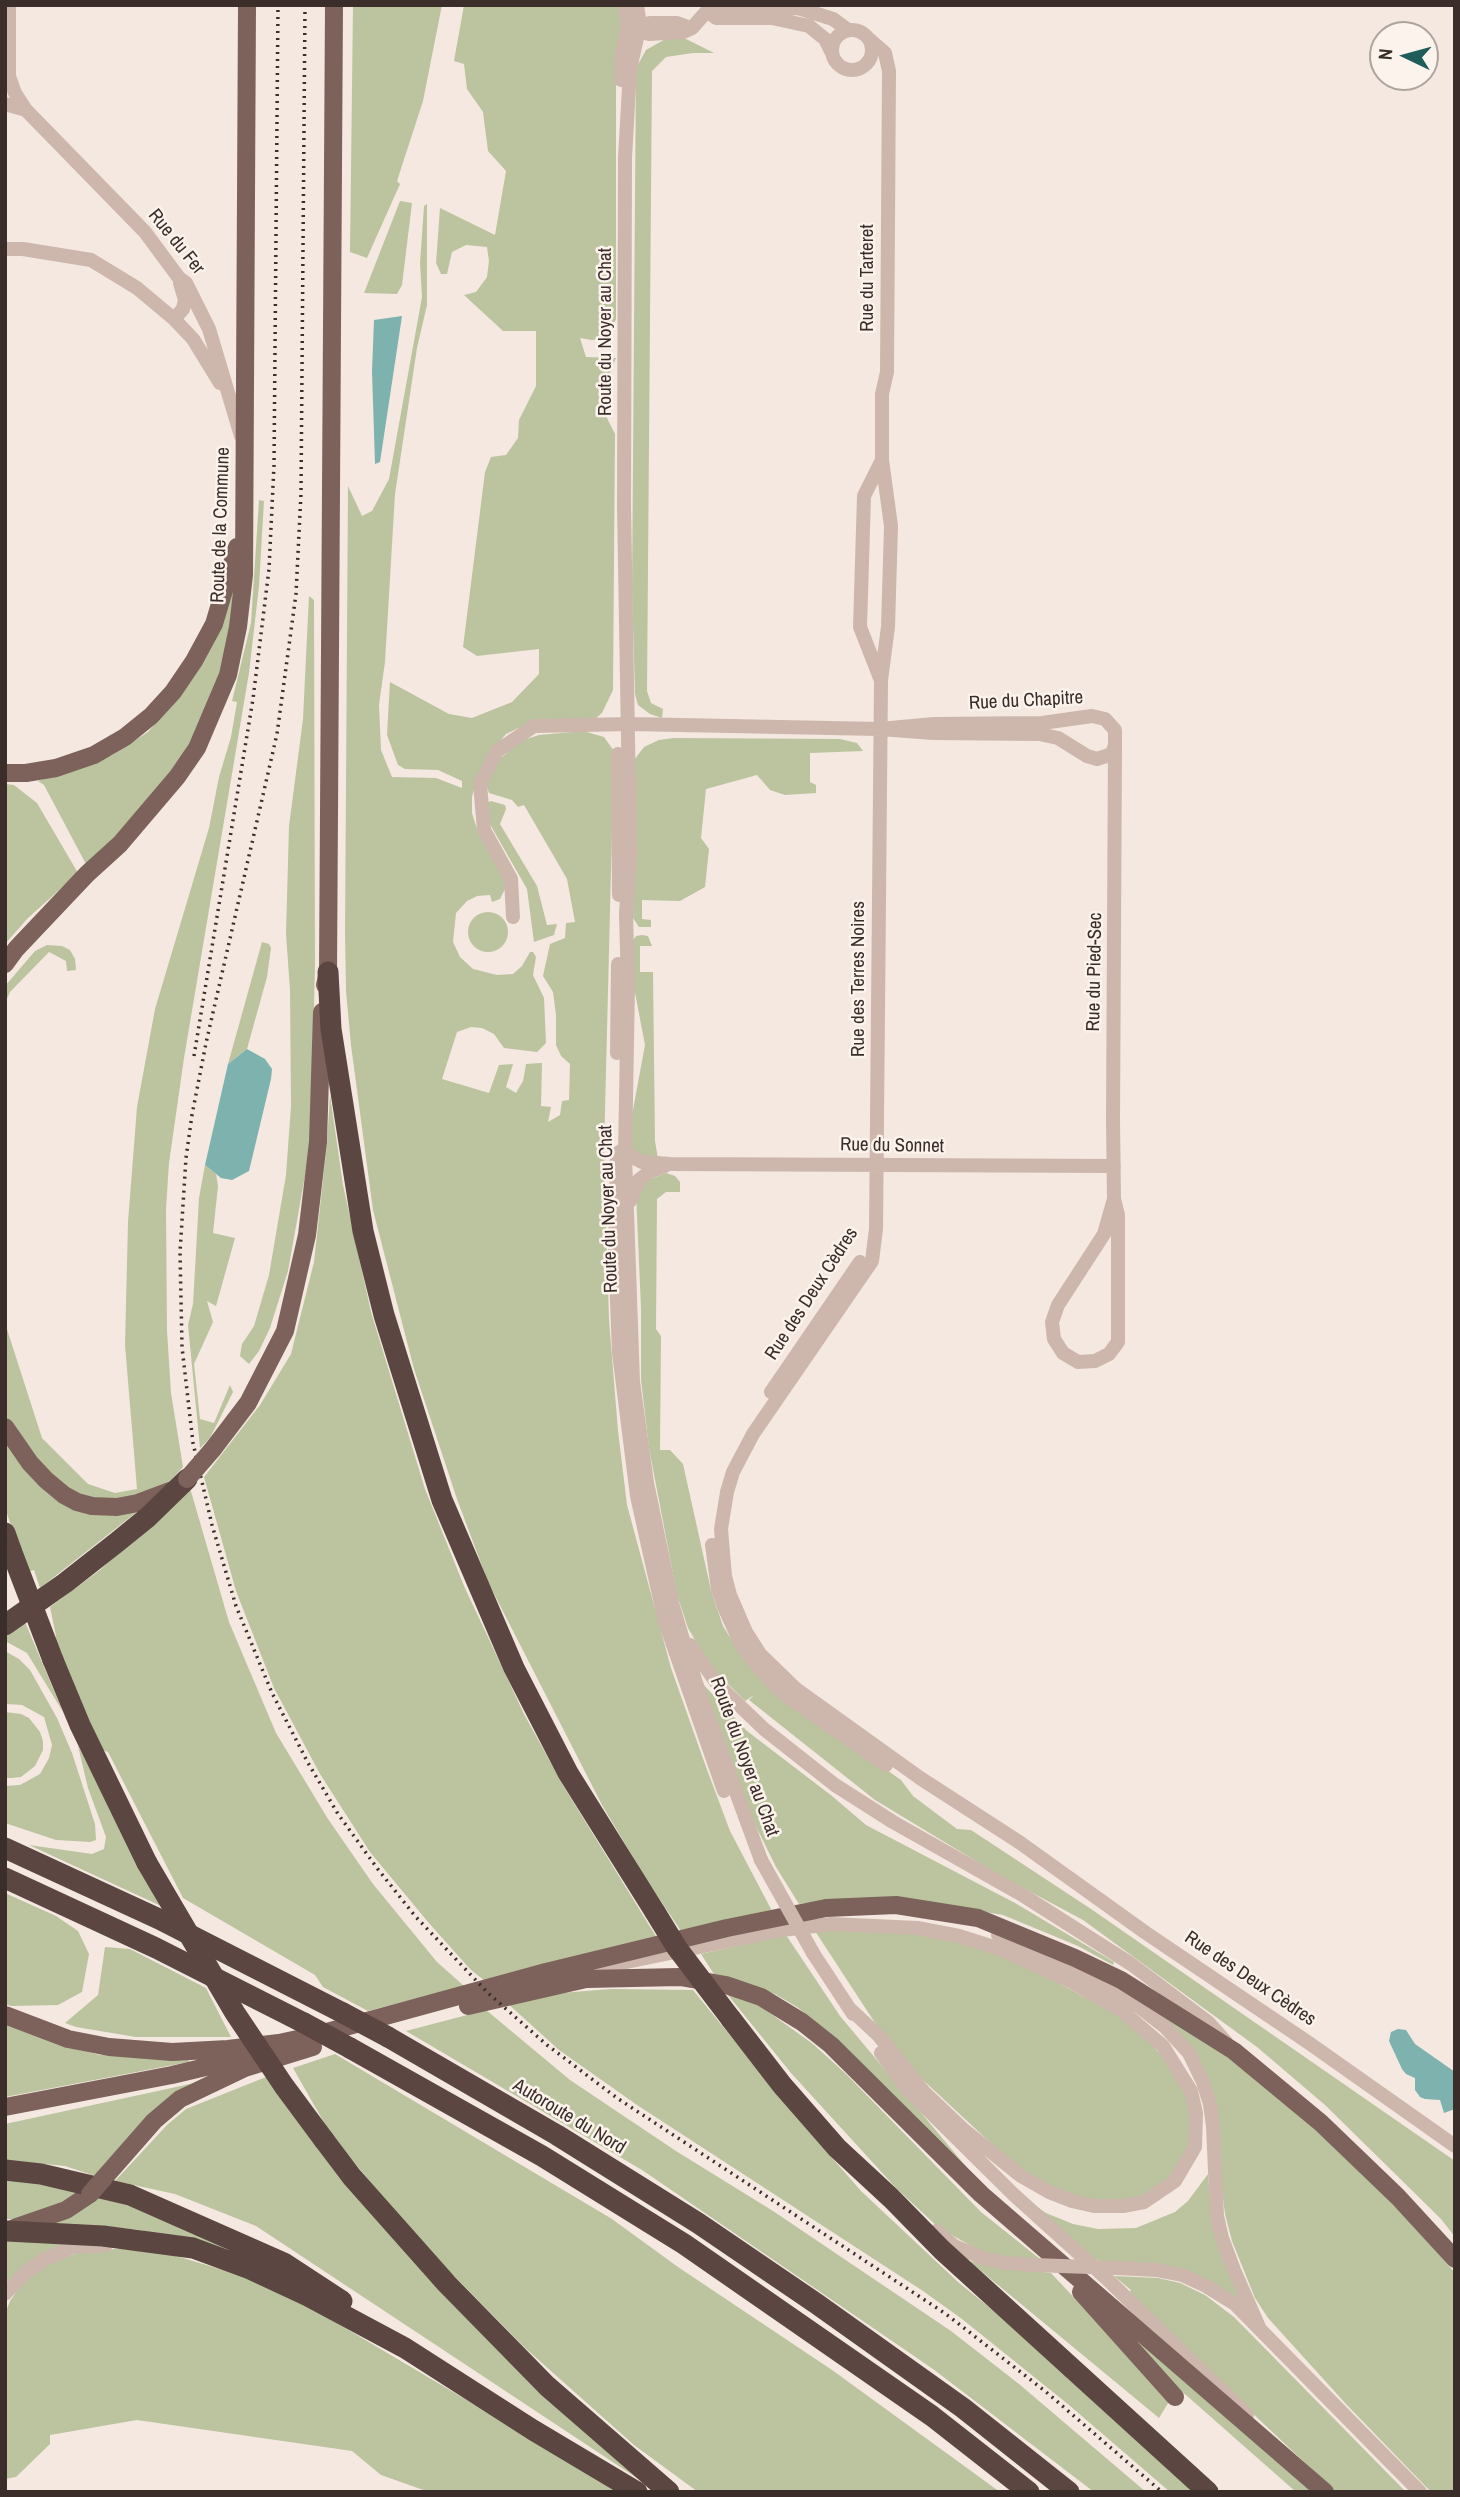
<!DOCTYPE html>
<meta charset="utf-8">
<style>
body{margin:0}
#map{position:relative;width:1460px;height:2497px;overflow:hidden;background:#f4e8e0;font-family:"Archivo Narrow",sans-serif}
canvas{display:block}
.frame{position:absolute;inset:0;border:7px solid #3a2d2a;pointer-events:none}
.north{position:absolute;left:1369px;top:21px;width:70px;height:70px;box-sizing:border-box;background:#fbf3ec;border:2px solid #aea49e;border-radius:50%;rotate:275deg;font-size:19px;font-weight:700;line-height:28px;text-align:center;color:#3a2d2a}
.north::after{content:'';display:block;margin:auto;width:24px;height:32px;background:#1e5d5a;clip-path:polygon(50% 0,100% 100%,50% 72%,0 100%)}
</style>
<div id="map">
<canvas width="1460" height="2497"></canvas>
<div class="frame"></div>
<div class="north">N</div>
</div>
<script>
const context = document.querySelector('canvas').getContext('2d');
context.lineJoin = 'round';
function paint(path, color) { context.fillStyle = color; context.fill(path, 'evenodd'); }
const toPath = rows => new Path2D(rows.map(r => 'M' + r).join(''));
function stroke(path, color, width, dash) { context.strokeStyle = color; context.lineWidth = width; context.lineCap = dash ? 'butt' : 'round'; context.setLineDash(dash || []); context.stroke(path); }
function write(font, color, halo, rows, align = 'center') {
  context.font = font + ' "Archivo Narrow",sans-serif'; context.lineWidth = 5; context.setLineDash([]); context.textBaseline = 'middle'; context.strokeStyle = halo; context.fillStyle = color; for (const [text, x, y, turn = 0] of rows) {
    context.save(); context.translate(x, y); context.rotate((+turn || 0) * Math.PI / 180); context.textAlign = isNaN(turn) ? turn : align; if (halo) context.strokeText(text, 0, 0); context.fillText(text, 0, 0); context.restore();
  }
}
const green = toPath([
 [353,5,442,5,423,101,397,181,400,184,367,258,350,252],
 [464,5,619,5,624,28,616,60,616,320,600,339,592,340,580,338,586,357,616,358,609,375,607,418,615,434,613,690,602,713,595,719,531,722,506,734,489,754,477,777,472,797,472,813,477,829,507,878,507,885,500,899,492,902,490,895,477,896,467,901,456,913,453,942,460,957,473,969,497,975,513,974,522,966,530,952,533,952,536,957,533,975,544,998,546,1043,537,1052,504,1048,494,1034,482,1028,471,1027,457,1032,442,1079,489,1093,499,1065,513,1064,506,1087,516,1093,523,1081,526,1064,540,1063,542,1063,541,1106,551,1107,548,1122,560,1115,562,1101,569,1100,570,1064,561,1056,556,1045,556,1015,553,992,543,976,550,944,565,938,566,923,575,922,567,879,524,805,518,807,512,800,489,793,486,785,497,761,521,741,539,735,583,731,604,737,614,751,604,1151,609,1320,618,1431,627,1505,671,1668,706,1767,730,1831,772,1911,681,1931,646,1879,602,1805,488,1582,457,1499,414,1369,373,1210,351,1045,346,991,345,932,348,486,362,516,372,511,389,479,422,297,420,263,424,206,427,204,427,305,417,348,395,494,385,662,379,705,381,750,392,777,436,778,462,788,462,781,438,770,405,769,398,765,387,735,390,682,449,714,472,718,512,702,539,674,539,649,477,656,463,647,485,472,491,457,506,455,518,438,519,420,536,386,536,331,503,331,464,295,476,292,487,277,489,261,487,247,466,245,452,252,447,274,441,274,436,263,440,208,495,235,506,171,488,151,483,112,467,89,464,64,454,61],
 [669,37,682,37,714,53,693,53,666,57,652,71,647,691,651,703,663,709,662,718,650,714,638,705,635,694,632,590,636,68,646,50],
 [400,201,412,203,402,285,397,294,364,293],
 [259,500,264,501,259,586,249,673,184,1058,169,1163,166,1209,167,1331,171,1393,183,1467,163,1488,129,1501,79,1496,59,1485,11,1425,5,1414,5,1323,42,1438,88,1484,115,1493,137,1489,125,1345,128,1222,137,1107,155,1009,209,828,219,777,231,737,237,702,232,701,251,623],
 [236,583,224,666,192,741,151,798,87,866,44,785,38,781,112,755,148,732,176,699,232,586],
 [309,596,314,600,315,963,311,1142,288,1271,270,1328,259,1351,249,1364,240,1356,242,1344,254,1326,269,1275,286,1175,291,1106,290,990,286,934,289,826,303,719],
 [674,738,840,739,857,743,863,751,810,753,810,782,816,785,816,793,785,795,770,790,757,775,706,789,701,838,709,849,705,887,680,901,642,900,642,919,651,920,651,927,639,927,633,918,634,760,644,747,659,740],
 [5,784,14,785,37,803,78,873,28,918,5,944],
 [491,801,505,805,506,809,500,824,537,886,547,925,557,924,554,935,534,942,527,889,487,819,487,803],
 '468 932a20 20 0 1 1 40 0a20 20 0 1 1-40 0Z',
 [642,935,648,936,652,946,640,946,640,972,653,972,655,1141,658,1159,630,1152,630,1126,645,1045,632,977,632,942,636,936],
 [262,942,269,944,271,948,267,977,247,1049,228,1064],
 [47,945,62,946,70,950,75,959,76,970,67,971,66,961,49,952,10,992,5,1003,5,986,35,951],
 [330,1095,343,1185,371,1312,425,1489,464,1586,524,1714,564,1787,657,1938,485,1981,470,1969,428,1922,370,1852,320,1774,274,1688,236,1591,204,1477,260,1405,291,1354,314,1262,327,1143],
 [205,1165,216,1174,218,1186,213,1233,235,1238,216,1306,207,1301,213,1322,194,1364,200,1419,214,1423,230,1385,233,1392,210,1438,200,1448,188,1325,193,1304,199,1198],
 [666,1173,675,1176,680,1182,680,1192,666,1192,657,1199,656,1329,661,1336,660,1450,670,1450,683,1464,711,1590,723,1626,747,1664,767,1686,901,1780,913,1796,957,1829,971,1830,1091,1909,1455,2161,1455,2237,1441,2219,1325,2105,1257,2047,1083,1920,999,1875,875,1800,749,1700,754,1695,745,1701,710,1666,688,1628,677,1595,649,1448,641,1380,641,1308,636,1194,648,1180],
 [5,1441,65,1505,92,1515,119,1514,138,1511,40,1588,34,1570,27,1572,5,1508],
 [190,1488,229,1622,276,1733,328,1819,373,1884,437,1962,464,1986,368,2011,323,1987,315,1975,183,1898,108,1752,100,1749,53,1642,56,1636,50,1607,100,1570],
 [25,1622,63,1712,27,1653,5,1641,5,1636],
 [5,1651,19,1659,30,1670,57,1718,72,1753,95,1824,96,1840,90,1842,56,1840,5,1823,5,1786,20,1785,40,1774,49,1758,52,1745,44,1717,22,1705,5,1704],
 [702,1683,747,1731,832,1796,866,1825,1015,1903,1114,1962,1113,1965,1078,1946,1003,1915,921,1902,833,1900,799,1904,776,1867,741,1796],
 [5,1712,21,1714,29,1718,40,1732,43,1741,43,1750,35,1766,21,1777,12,1778,5,1778],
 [78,1746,92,1771,161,1906,29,1845,92,1854,104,1849,106,1837,88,1788],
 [5,1893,56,1916,78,1931,89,1954,82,1992,58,2005,11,2006,5,2004],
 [847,1929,927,1934,996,1952,1037,1971,1117,2015,1147,2040,1175,2069,1186,2093,1191,2113,1191,2133,1186,2153,1174,2174,1138,2198,1113,2202,1088,2201,1053,2190,1010,2161,922,2079,879,2029,815,1931],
 [786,1935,840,2016,969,2170,826,2030,797,2007,775,1994,714,1974,701,1954],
 [105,1947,130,1949,206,1988,231,2037,136,2037,76,2027,65,2023,98,1995],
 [1117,1984,1225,2055,1276,2095,1334,2145,1415,2226,1455,2273,1455,2492,1431,2492,1346,2404,1268,2318,1255,2298,1232,2241,1225,2214,1208,2077],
 [611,1989,693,1990,799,2120,861,2191,958,2282,1006,2321,1197,2492,1170,2492,1069,2405,962,2319,923,2291,637,2105,559,2050,506,2002,561,1993],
 [728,1995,740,1995,767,2011,813,2044,846,2074,981,2212,1040,2259,1003,2257,984,2253,939,2228,896,2188,791,2073],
 [486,2010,570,2080,676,2151,773,2211,951,2331,1019,2384,1146,2492,1094,2492,933,2369,642,2170,406,2031],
 [5,2024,58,2045,100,2055,188,2058,189,2062,5,2097],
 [335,2054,612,2219,678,2267,832,2370,1000,2492,698,2492,634,2445,524,2347,413,2234,330,2133,293,2068],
 [266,2077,658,2492,256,2226,175,2194,115,2181,167,2125,186,2109],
 [204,2081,98,2177,65,2166,5,2160,5,2124],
 [1208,2174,1210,2201,1242,2305,1218,2288,1088,2258,1021,2196,1046,2213,1073,2224,1098,2229,1136,2228,1175,2212,1188,2201],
 [5,2177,79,2191,66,2201,18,2219,5,2219],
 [96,2197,146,2210,224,2244,225,2250,140,2230,103,2226,44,2227],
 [5,2239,89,2241,40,2254,5,2283],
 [132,2248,166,2253,240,2275,286,2293,622,2492,429,2492,381,2475,352,2451,137,2420,50,2435,50,2444,16,2477,5,2479,5,2314,10,2301,27,2277,55,2261,84,2251],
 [969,2261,997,2267,1051,2273,1170,2400,1159,2418],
 [1114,2276,1158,2278,1180,2283,1205,2295,1234,2317,1406,2492,1336,2492,1128,2296,1131,2290],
 [1101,2307,1313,2492,1296,2492,1178,2388]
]);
const water = toPath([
 [402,316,380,462,375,464,372,371,374,320],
 [247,1049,265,1059,272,1069,271,1079,249,1171,232,1180,221,1178,205,1165,228,1064],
 [1398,2029,1406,2030,1415,2044,1455,2072,1455,2109,1444,2113,1440,2100,1425,2099,1420,2097,1415,2090,1415,2078,1406,2074,1402,2069,1389,2041,1391,2032]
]);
const minor = toPath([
 [9,5,9,76,15,93,26,110,145,232,179,278,186,283,209,329,241,436],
 [637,5,640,25,630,69,625,158,624,506,630,855,626,914,628,986,625,1155,633,1382,647,1483,672,1603,696,1683,761,1860],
 [712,15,716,18,772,18,809,26,825,39,832,53],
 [633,27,650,23,677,23,688,27],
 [628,29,649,34,683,32,692,28,707,11,716,9,798,8,833,19,848,30],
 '832 50a20 20 0 1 1 40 0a20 20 0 1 1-40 0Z',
 [869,39,885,53,889,71,887,372,882,394,882,460,891,526,888,627,881,680,876,1229,872,1261,753,1434,733,1472,727,1492,721,1529,725,1576,730,1595,746,1632,760,1654,796,1689,920,1778,1019,1842,1146,1933,1309,2043,1455,2146],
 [621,80,622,53,628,29,625,5],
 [5,104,26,110],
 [5,249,23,249,91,260,137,288,174,319,193,339,220,383],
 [174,319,183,309,185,300,180,283],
 [880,678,860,627,864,496,882,460],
 [618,754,619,895],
 [513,917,511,879,484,830,480,784,497,751,534,726,630,724,880,729,933,733,1039,734,1058,738,1087,756,1097,759,1112,754,1115,745,1115,730,1105,719,1092,716,1042,723,934,724,880,729],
 [617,1053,618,964],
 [621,1151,642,1162,670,1164,1114,1166],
 [617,1153,615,1248,619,1353,637,1496,665,1622,724,1791],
 [1114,1199,1104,1234,1058,1305,1052,1322,1054,1339,1063,1353,1078,1362,1095,1361,1109,1354,1118,1342,1118,1215,1114,1199,1113,1120,1115,745],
 [630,1201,639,1180,649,1172,665,1166],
 [771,1392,860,1262],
 [712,1545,718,1589,725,1609,741,1644,753,1661,781,1692,886,1765],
 [690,1645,718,1685,764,1729,835,1785,893,1822,1024,1896,1131,1964,1208,2022,1226,2042],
 [998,1935,1102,1984,1138,2006,1165,2027,1189,2053,1203,2082,1210,2104,1213,2126,1217,2216,1222,2238,1234,2270,1259,2327],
 [813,1953,853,2014],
 [586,1979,607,1966,782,1930,831,1924,917,1928,959,1936,1003,1950,1070,1981,1121,2010,1163,2046,1191,2091,1196,2113,1195,2147,1175,2181,1144,2202,1123,2206,1094,2206,1072,2201,1049,2192,1021,2176,964,2130,924,2092,879,2036,849,2008],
 [881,2053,907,2089,1013,2194,1106,2278,1247,2415],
 [936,2231,954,2246,983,2258,1005,2263,1034,2265],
 [1117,2268,1156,2270,1182,2275,1206,2286,1235,2304,1420,2492],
 [5,2294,24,2274,43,2260,73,2247,106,2245]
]);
const major = toPath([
 [5,773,26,773,56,768,94,755,125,737,151,716,173,692,194,661,214,624,237,547],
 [5,964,16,949,87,874,120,844,177,777,197,748,228,675,238,627,244,575,247,5],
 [325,985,328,972,334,5],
 [5,1427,30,1463,46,1480,64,1495,77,1502,92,1506,117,1507,138,1503,170,1491],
 [213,1449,248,1403,285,1331,307,1235,318,1142,322,1012],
 [468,2006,586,1979,680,1977,726,1985,761,1997,802,2022,831,2045,981,2194,1325,2492],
 [5,2015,68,2039,109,2047,172,2052,228,2049,279,2043,316,2035,546,1972,727,1928,826,1908,896,1905,978,1918,1075,1958,1121,1980,1234,2051,1321,2123,1398,2197,1455,2259],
 [5,2107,172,2075,252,2056],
 [104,2178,154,2121,180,2099,245,2068,313,2047],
 [14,2228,66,2210,90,2194],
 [1081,2292,1175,2397]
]);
const highway = toPath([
 [328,972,331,1029,363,1231,384,1315,442,1500,514,1668,568,1773,655,1912],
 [5,1533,11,1550],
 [5,1625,65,1583,116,1543,148,1517,187,1479],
 [53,1660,80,1725,147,1863],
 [5,1848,159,1919,343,2013],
 [5,1878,156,1948,304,2023],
 [731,2019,782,2085,837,2148,891,2198,942,2250,1208,2492],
 [388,2037,557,2135,698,2223,817,2304,963,2408,1069,2492],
 [350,2048,542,2156,684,2244,932,2416,1029,2492],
 [324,2140,352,2177,447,2284,547,2386,669,2492],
 [5,2170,41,2174,130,2195,284,2263,342,2301],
 [7,2231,103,2236,193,2248,250,2269,308,2296,405,2348,533,2430,637,2492]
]);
const rail = toPath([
 [305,5,301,493,296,594,277,734,206,1043,192,1115,186,1158,180,1252,182,1347,193,1443,212,1525,236,1606,272,1693,307,1761,338,1814,377,1868,415,1916,488,1993,547,2045,617,2098,946,2314,1045,2391,1162,2492],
 [194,1056,253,699,269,569,274,465,278,5]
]);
const minorBridge = toPath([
 [761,1860,813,1953],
 [1034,2265,1117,2268]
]);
const majorBridge = toPath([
 [187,1479,213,1449],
 [90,2194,104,2178]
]);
const highwayBridge = toPath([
 [11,1550,53,1660],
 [147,1863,235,2013,284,2086,324,2140],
 [655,1912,677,1948,731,2019],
 [343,2013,388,2037],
 [304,2023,350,2048]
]);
const streetNames = [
 ["Rue du Fer",176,242,51],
 ["Rue du Tarteret",868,278,-90],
 ["Route du Noyer au Chat",606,332,-90],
 ["Route de la Commune",221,525,-88],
 ["Rue du Chapitre",1026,701,-3],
 ["Rue du Pied-Sec",1095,972,-89],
 ["Rue des Terres Noires",859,979,-90],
 ["Rue du Sonnet",892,1146,1],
 ["Route du Noyer au Chat",609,1209,-92],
 ["Rue des Deux Cèdres",812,1294,-57],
 ["Route du Noyer au Chat",744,1757,70],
 ["Rue des Deux Cèdres",1250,1979,34],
 ["Autoroute du Nord",569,2117,31]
];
paint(green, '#bbc49f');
paint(water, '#7db2ae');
stroke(minor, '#cdb6ab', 14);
stroke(major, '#7c625b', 18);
stroke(highway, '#5b4641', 21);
stroke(rail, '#3a2d2a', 3.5, [2, 5]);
stroke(minorBridge, '#cdb6ab', 14);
stroke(majorBridge, '#7c625b', 18);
stroke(highwayBridge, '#5b4641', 21);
write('19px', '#3a2d2a', '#fbf3ec', streetNames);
</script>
